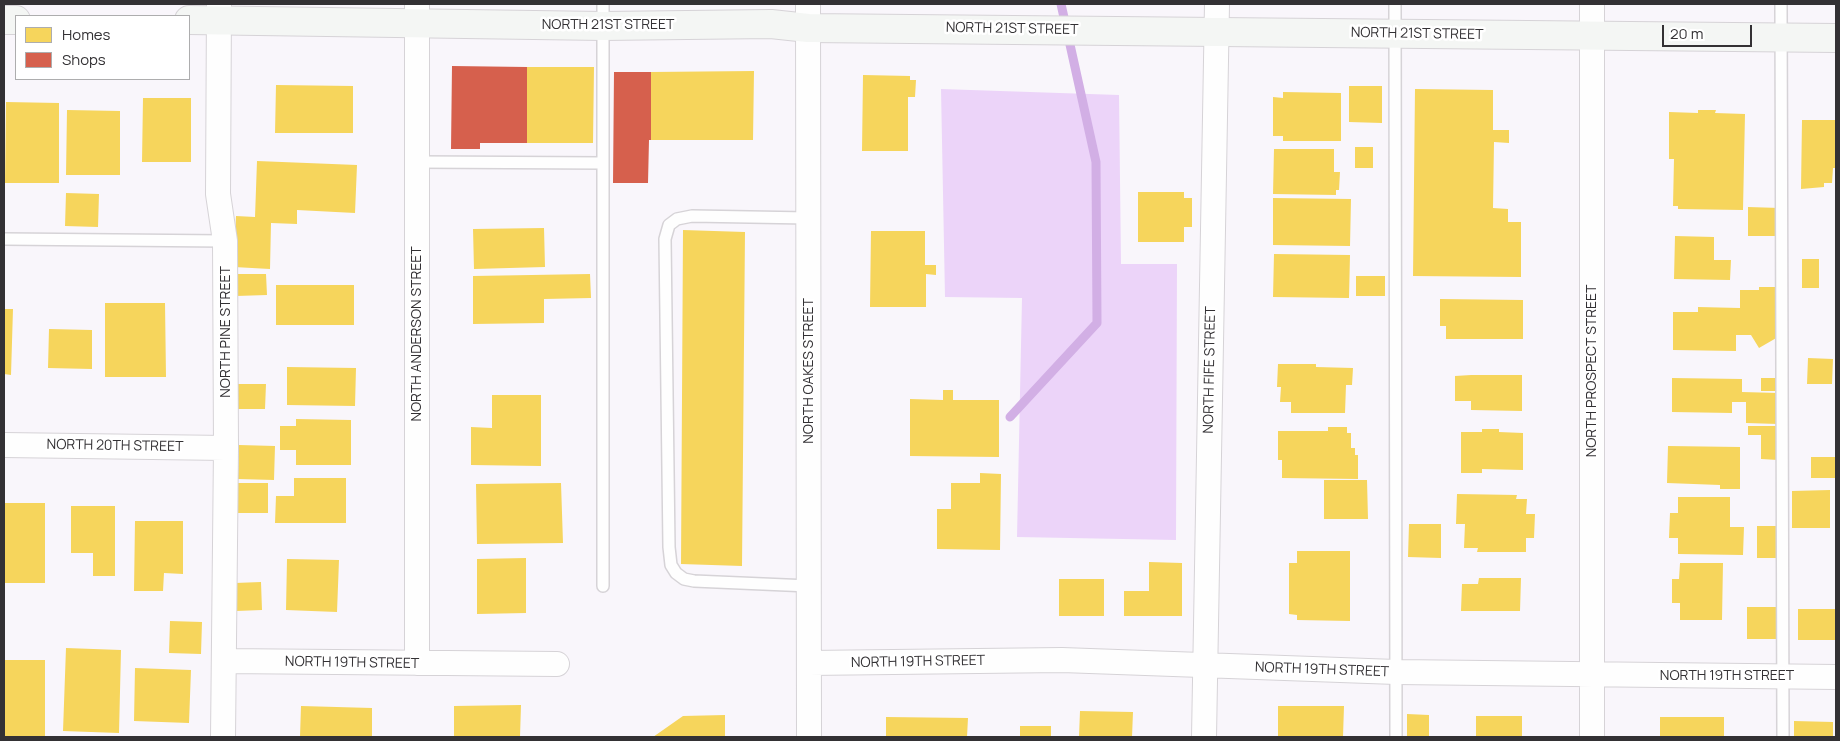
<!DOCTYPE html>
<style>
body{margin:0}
#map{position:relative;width:1840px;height:741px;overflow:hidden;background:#f9f6fb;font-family:Manrope,sans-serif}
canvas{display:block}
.frame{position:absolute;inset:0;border:5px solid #333134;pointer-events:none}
.legend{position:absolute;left:15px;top:15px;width:175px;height:65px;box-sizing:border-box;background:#fff;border:1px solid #adadae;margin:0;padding:6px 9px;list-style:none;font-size:15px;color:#333134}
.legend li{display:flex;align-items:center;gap:10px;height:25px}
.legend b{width:25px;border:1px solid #adadae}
.scale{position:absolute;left:1662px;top:25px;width:90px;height:22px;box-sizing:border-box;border:2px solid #333134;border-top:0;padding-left:6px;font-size:15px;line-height:18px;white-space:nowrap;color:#333134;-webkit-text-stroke:4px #fff;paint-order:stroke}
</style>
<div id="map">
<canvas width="1840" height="741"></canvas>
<div class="frame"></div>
<ul class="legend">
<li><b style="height:14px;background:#f6d55c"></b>Homes</li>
<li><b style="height:14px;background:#d6604d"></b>Shops</li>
</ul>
<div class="scale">20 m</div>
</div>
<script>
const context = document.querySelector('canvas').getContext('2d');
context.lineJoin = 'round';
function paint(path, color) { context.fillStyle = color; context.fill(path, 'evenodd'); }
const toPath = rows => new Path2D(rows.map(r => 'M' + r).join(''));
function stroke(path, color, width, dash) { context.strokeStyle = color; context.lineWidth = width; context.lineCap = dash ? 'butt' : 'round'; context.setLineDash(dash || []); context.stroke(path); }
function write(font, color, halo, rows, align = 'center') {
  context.font = font + ' Manrope,sans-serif'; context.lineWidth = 5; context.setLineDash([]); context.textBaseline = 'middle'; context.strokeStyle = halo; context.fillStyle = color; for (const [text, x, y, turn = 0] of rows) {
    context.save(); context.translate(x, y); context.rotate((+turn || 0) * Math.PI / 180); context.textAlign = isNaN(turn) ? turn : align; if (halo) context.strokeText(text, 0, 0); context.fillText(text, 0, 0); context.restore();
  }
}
const green = toPath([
 [941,89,1119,95,1121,264,1177,264,1176,540,1017,537,1022,298,945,297]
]);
const homes = toPath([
 [527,67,594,67,593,143,527,143],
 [754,71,753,140,651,140,651,72],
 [863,75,910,76,910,80,916,80,915,97,908,97,908,151,862,151],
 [276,85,353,86,353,133,275,133],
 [1349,86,1382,86,1382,123,1349,122],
 [1415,89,1493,90,1493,130,1509,130,1509,143,1494,142,1493,208,1508,209,1508,222,1521,222,1521,277,1413,276],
 [1283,92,1341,93,1341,141,1283,141,1283,136,1273,136,1273,97,1283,98],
 [143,98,191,98,191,162,142,162],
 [6,102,59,103,59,183,5,183],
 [67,110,120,111,120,175,66,175],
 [1698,110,1716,110,1715,113,1745,114,1743,210,1678,209,1678,206,1673,206,1674,159,1669,159,1669,112,1698,113],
 [1802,120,1835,120,1836,168,1833,168,1832,183,1824,183,1824,187,1801,189],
 [1355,147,1373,147,1373,168,1355,168],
 [1274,149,1334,149,1334,172,1340,172,1339,190,1336,190,1336,195,1273,194],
 [257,161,357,165,355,213,297,210,297,224,271,223,270,269,234,267,236,216,255,217],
 [1138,192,1184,192,1184,198,1192,198,1192,227,1184,227,1184,242,1138,242],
 [66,193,99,194,98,227,65,226],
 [1273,198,1351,199,1350,246,1273,245],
 [1748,207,1780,208,1780,236,1748,236],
 [544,228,545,267,474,269,473,229],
 [683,230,745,232,742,566,681,564],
 [871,231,925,231,925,265,936,265,936,275,926,274,926,307,870,307],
 [1675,236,1714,237,1714,260,1731,260,1730,280,1674,279],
 [1274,254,1350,255,1349,298,1273,297],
 [1802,259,1819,259,1819,288,1802,288],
 [236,274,266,274,267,295,236,296],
 [590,274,591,298,544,299,544,323,473,324,473,276],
 [1356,276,1385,276,1385,296,1356,296],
 [276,285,354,285,354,325,276,325],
 [1759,287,1778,287,1778,337,1759,348,1751,335,1736,335,1736,351,1673,350,1673,312,1698,312,1698,307,1740,308,1740,290,1759,290],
 [1440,299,1523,300,1523,339,1446,339,1446,326,1440,326],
 [105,303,165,303,166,377,105,377],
 [4,309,13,309,11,375,4,374],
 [49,329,92,330,92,369,48,368],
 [1808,358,1833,359,1832,384,1807,384],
 [1278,364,1316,364,1316,367,1353,368,1352,385,1346,385,1345,413,1291,413,1291,402,1280,402,1281,387,1277,387],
 [287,367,356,368,355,406,287,405],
 [1471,375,1522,375,1522,411,1471,410,1471,401,1455,401,1455,376],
 [1672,378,1742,379,1742,392,1778,393,1778,424,1746,423,1746,402,1732,402,1732,413,1672,412],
 [1761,378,1777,378,1777,391,1761,391],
 [236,384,266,384,265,409,235,409],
 [943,390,953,390,953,400,999,400,999,457,910,456,910,399,943,400],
 [492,395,541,395,541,466,471,465,471,427,492,428],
 [296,419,351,420,351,465,296,465,296,450,280,450,280,426,296,426],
 [1748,426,1779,426,1778,460,1761,459,1761,435,1748,435],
 [1328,427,1347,427,1347,433,1351,433,1351,448,1355,448,1355,455,1358,455,1358,479,1282,478,1282,460,1278,460,1278,431,1328,431],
 [1482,429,1499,429,1499,432,1523,433,1523,470,1482,469,1482,473,1461,473,1461,432,1482,432],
 [239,445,275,446,274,480,238,479],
 [1668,446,1740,447,1740,489,1720,489,1720,485,1667,483],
 [1811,457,1836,457,1836,478,1811,478],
 [980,473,1001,474,1000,550,937,549,937,509,951,509,951,483,980,483],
 [294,478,346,478,346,523,275,523,276,496,294,496],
 [1324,480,1367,480,1368,519,1324,519],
 [236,483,268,483,268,513,236,513],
 [561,483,563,543,477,544,476,484],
 [1830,490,1830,528,1792,528,1792,491],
 [1457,494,1517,495,1516,499,1527,499,1526,514,1535,514,1534,538,1526,538,1526,552,1477,552,1478,548,1464,548,1465,524,1456,524],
 [1678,497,1730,497,1730,527,1744,527,1743,555,1678,554,1678,538,1669,538,1670,513,1678,513],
 [4,503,45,503,45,583,4,583],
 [71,506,115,506,115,576,93,576,93,553,71,553],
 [135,521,183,521,183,574,164,573,163,591,134,591],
 [1409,524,1441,524,1441,558,1408,557],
 [1757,526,1777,526,1776,558,1757,558],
 [1297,551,1350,551,1350,621,1297,620,1297,615,1289,614,1289,563,1297,563],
 [526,558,526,613,477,614,477,559],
 [287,559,339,560,337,612,286,610],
 [1149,562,1182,563,1182,616,1124,616,1124,591,1149,591],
 [1680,563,1723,563,1722,620,1680,620,1680,603,1672,603,1672,579,1679,579],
 [1479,578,1521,578,1520,611,1461,611,1462,584,1478,584],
 [1059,579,1104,579,1104,616,1059,616],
 [261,582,262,610,236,611,235,583],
 [1747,607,1780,607,1780,639,1747,639],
 [1798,609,1836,609,1836,640,1798,640],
 [170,621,202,622,201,654,169,653],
 [66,648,121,650,119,733,63,731],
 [4,660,45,660,45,737,4,737],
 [135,668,191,670,189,723,134,721],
 [521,705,520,737,454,737,454,706],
 [301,706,372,708,372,737,300,737],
 [1278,706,1344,706,1343,737,1278,737],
 [1080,711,1133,712,1132,737,1079,737],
 [1407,714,1429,715,1429,737,1407,737],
 [725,715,725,737,653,737,683,716],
 [1476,716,1522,716,1522,737,1476,737],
 [886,717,968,718,967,737,886,737],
 [1660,717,1724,717,1724,737,1660,737],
 [1794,721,1833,722,1833,737,1794,737],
 [1020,726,1051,726,1051,737,1020,737]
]);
const shops = toPath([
 [452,66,527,67,527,143,480,143,480,149,451,149],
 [614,72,651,72,651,140,649,140,648,183,613,183]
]);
const stream = toPath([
 [1010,417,1097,323,1096,162,1061,4]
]);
const service = toPath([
 [603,4,603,586],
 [1395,4,1396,737],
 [1781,4,1783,737],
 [417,162,603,163],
 [808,218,692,216,677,219,669,225,665,239,669,547,671,565,676,573,684,579,694,581,809,586],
 [4,239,225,241]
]);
const minor = toPath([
 [219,4,218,194,225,241,226,448,223,737],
 [417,4,417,663],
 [808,4,809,737],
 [1592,4,1592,737],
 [4,445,226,448],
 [224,661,557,664],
 [809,663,1062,660,1396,672,1836,677],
 [1204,737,1217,4]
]);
const secondary = toPath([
 [4,20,16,20],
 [189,20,603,26,771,24,808,28,1836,38]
]);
const streetNames = [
 ["NORTH 21ST STREET",608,25],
 ["NORTH 21ST STREET",1012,29,1],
 ["NORTH 21ST STREET",1417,34,1],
 ["NORTH PINE STREET",226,332,-90],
 ["NORTH ANDERSON STREET",417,334,-90],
 ["NORTH FIFE STREET",1210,370,-89],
 ["NORTH OAKES STREET",809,371,-90],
 ["NORTH PROSPECT STREET",1592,371,-90],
 ["NORTH 20TH STREET",115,446,1],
 ["NORTH 19TH STREET",918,662,-1],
 ["NORTH 19TH STREET",352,663,1],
 ["NORTH 19TH STREET",1322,670,2],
 ["NORTH 19TH STREET",1727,676]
];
paint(green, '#ecd4f9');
paint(homes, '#f6d55c');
paint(shops, '#d6604d');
stroke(stream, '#d2afe5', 9);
stroke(service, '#d6d3d7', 14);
stroke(minor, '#d6d3d7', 26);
stroke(secondary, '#d6d3d7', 30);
stroke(service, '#fefefe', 11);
stroke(minor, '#fefefe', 24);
stroke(secondary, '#f4f6f4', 28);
write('14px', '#333134', '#fff', streetNames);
</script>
